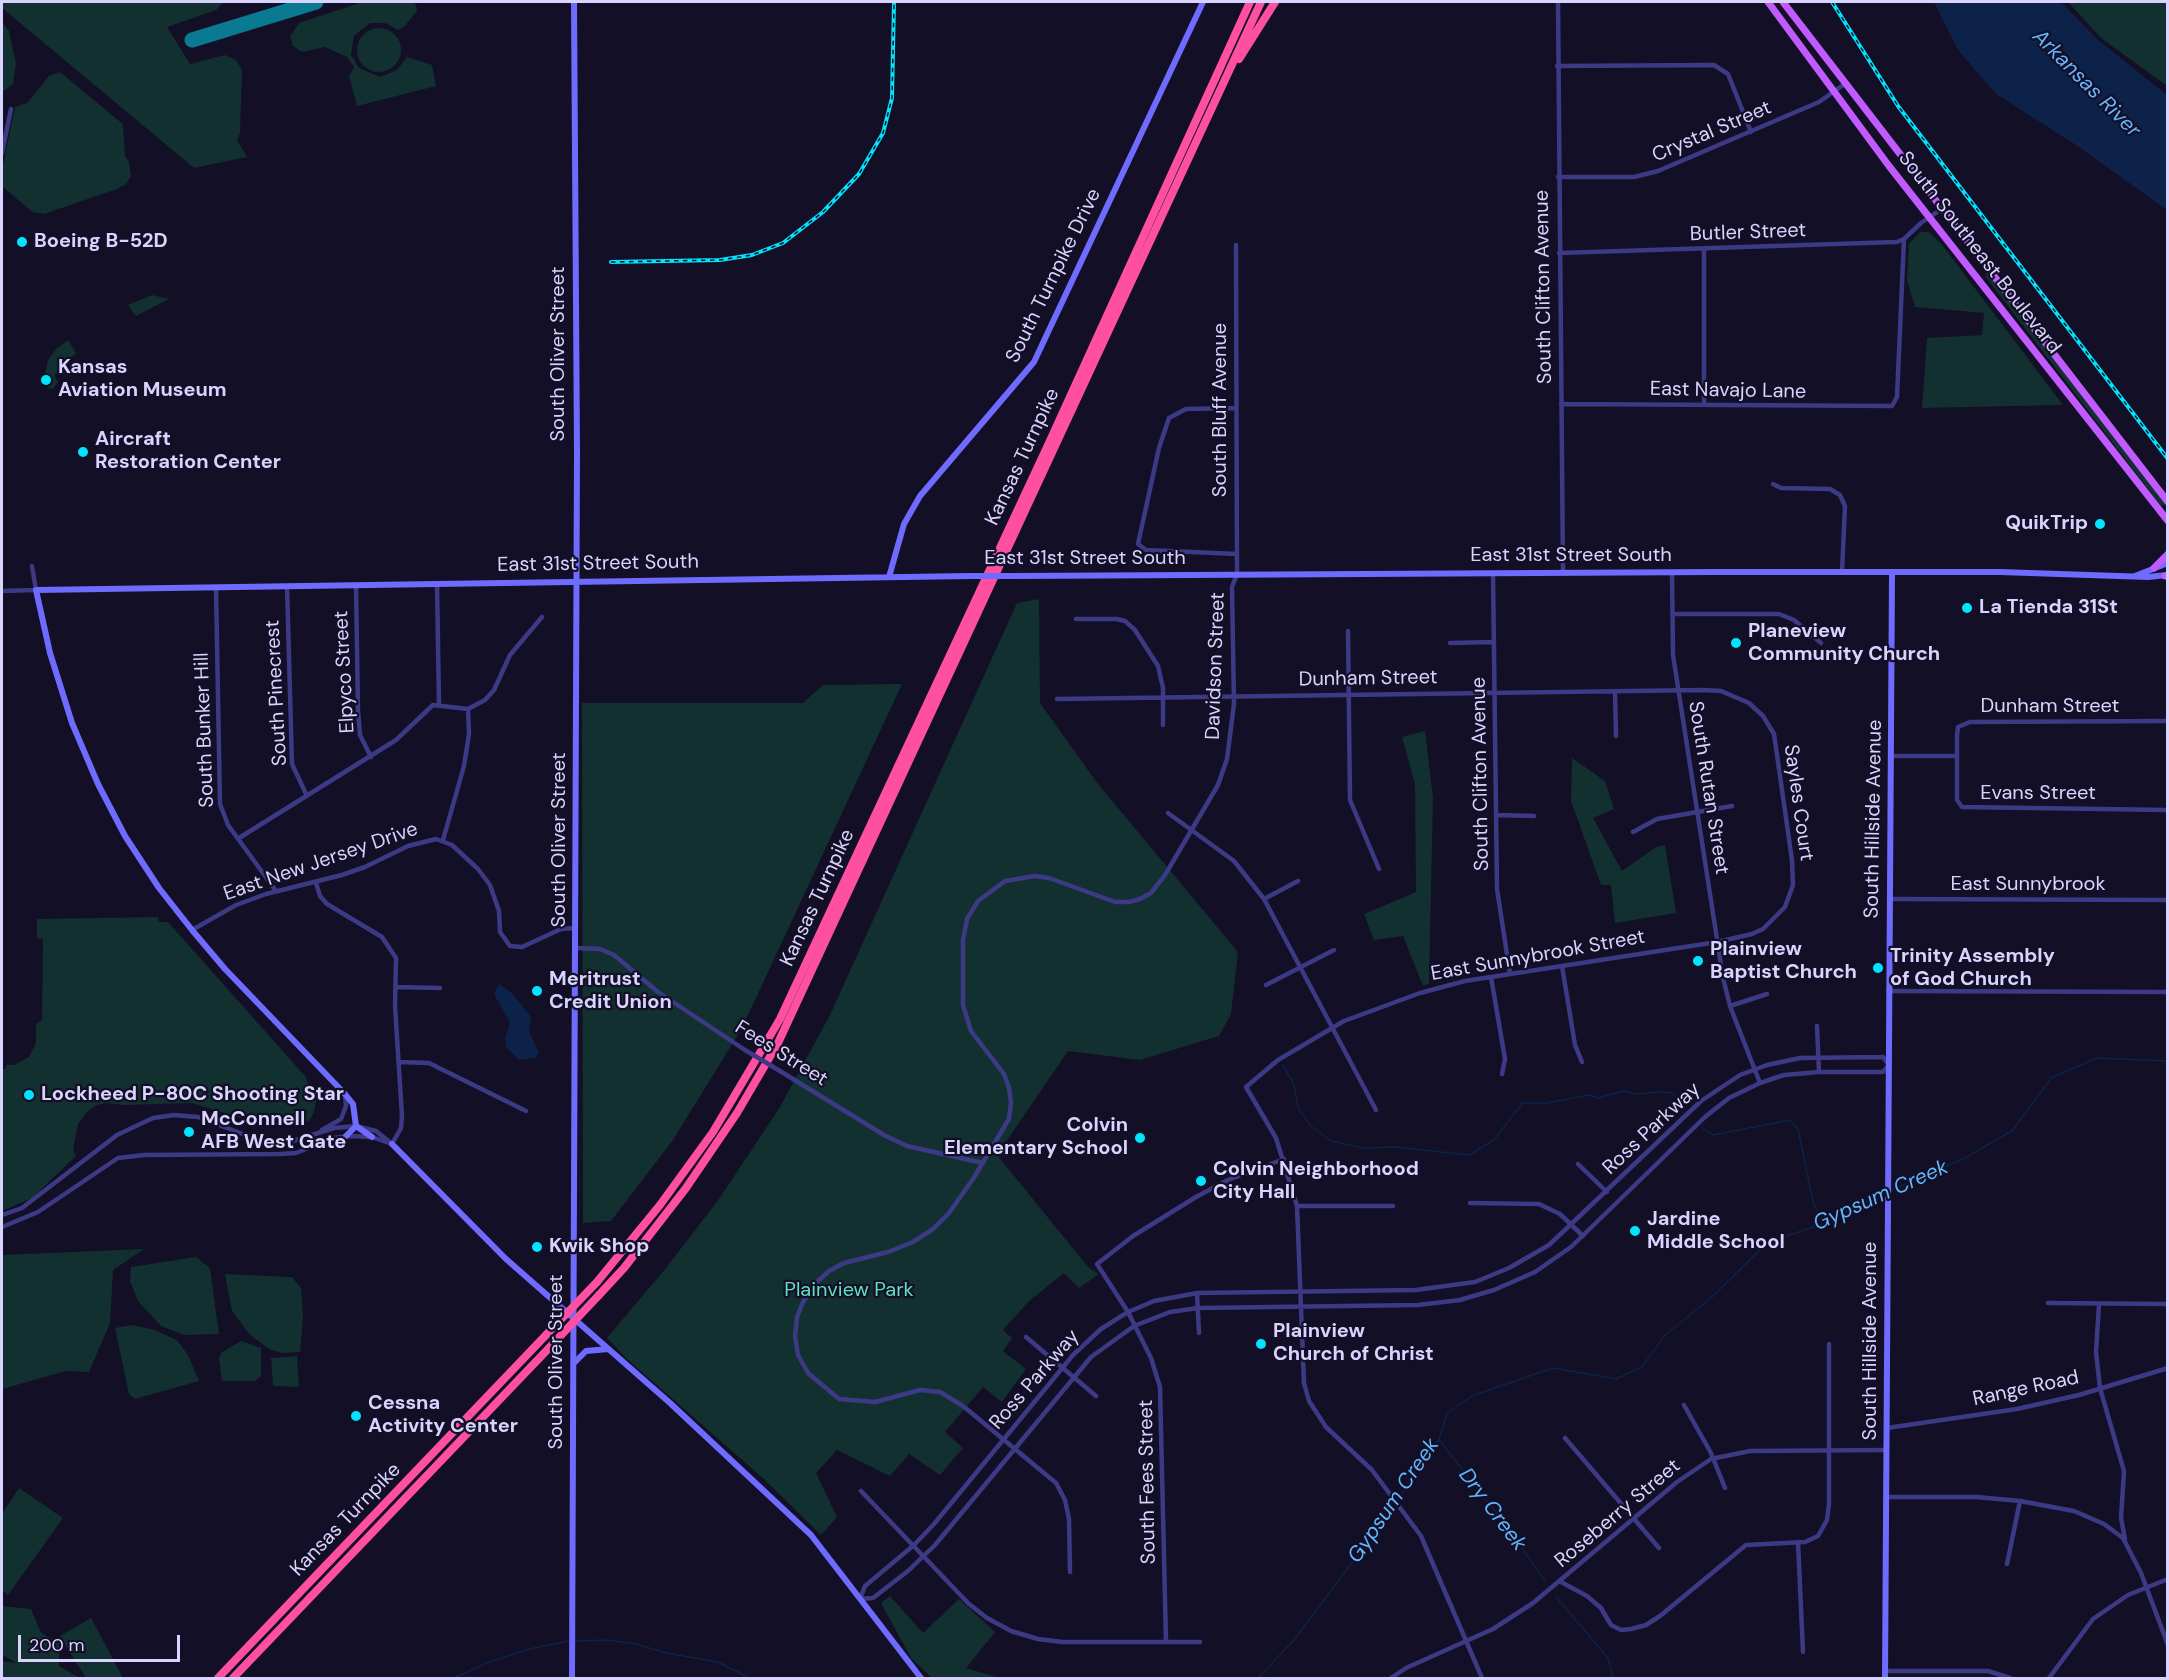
<!DOCTYPE html>
<style>
body{margin:0}
#map{position:relative;width:2169px;height:1680px;overflow:hidden;background:#130f26;font-family:"DM Sans",sans-serif}
canvas{display:block}
.frame{position:absolute;inset:0;border:3px solid #d9d4ff;pointer-events:none}
.scale{position:absolute;left:18px;top:1635px;width:162px;height:27px;box-sizing:border-box;border:3px solid #d9d4ff;border-top:0;padding-left:8px;font-size:18px;line-height:21px;white-space:nowrap;color:#d9d4ff;-webkit-text-stroke:4px #130f26;paint-order:stroke}
</style>
<div id="map">
<canvas width="2169" height="1680"></canvas>
<div class="frame"></div>
<div class="scale">200 m</div>
</div>
<script>
const context = document.querySelector('canvas').getContext('2d');
context.lineJoin = 'round';
function paint(path, color) { context.fillStyle = color; context.fill(path, 'evenodd'); }
const toPath = rows => new Path2D(rows.map(r => 'M' + r).join(''));
function stroke(path, color, width, dash) { context.strokeStyle = color; context.lineWidth = width; context.lineCap = dash ? 'butt' : 'round'; context.setLineDash(dash || []); context.stroke(path); }
function write(font, color, halo, rows, align = 'center') {
  context.font = font + ' "DM Sans",sans-serif'; context.lineWidth = 4.5; context.setLineDash([]); context.textBaseline = 'middle'; context.strokeStyle = halo; context.fillStyle = color; for (const [text, x, y, turn = 0] of rows) {
    context.save(); context.translate(x, y); context.rotate((+turn || 0) * Math.PI / 180); context.textAlign = isNaN(turn) ? turn : align; if (halo) context.strokeText(text, 0, 0); context.fillText(text, 0, 0); context.restore();
  }
}
const green = toPath([
 [2,2,224,2,216,10,167,27,190,64,225,55,236,60,242,70,240,133,237,140,247,157,194,168,2,8],
 [363,2,415,2,417,11,404,27,398,30,385,23,370,23,354,36,351,55,359,68,380,77,397,70,407,57,432,65,436,86,357,106,349,76,354,67,347,57,325,47,302,52,293,46,290,37,299,23],
 [2068,2,2167,2,2167,86,2101,38],
 [2,22,9,31,16,64,13,84,2,92],
 '357 50a22 22 0 1 1 44 0a22 22 0 1 1-44 0Z',
 [60,72,123,124,125,156,129,162,131,176,126,184,117,189,44,214,32,212,3,187,2,190,2,169,15,107,27,103,49,76],
 [1920,232,1929,232,1943,246,2063,405,1922,408,1927,338,1982,335,1984,313,1915,307,1907,280,1909,244],
 [1987,274,1994,281,2166,504,2161,506,1985,276],
 [152,295,169,299,136,316,128,305],
 [68,340,76,353,54,375,58,382,53,389,48,388,45,374,48,360,56,349],
 [1039,599,1040,703,1098,784,1238,952,1231,1014,1219,1036,1140,1060,1068,1051,997,1155,1089,1268,1099,1274,1079,1288,1064,1273,1029,1301,1003,1330,1012,1338,1003,1351,1026,1369,1002,1402,983,1387,945,1432,963,1448,940,1475,909,1454,890,1476,837,1450,816,1473,837,1517,821,1535,765,1480,627,1359,607,1338,666,1268,719,1199,780,1107,830,1015,1017,603],
 [902,684,742,1028,673,1140,611,1221,583,1223,582,703,803,703,823,685],
 [1425,731,1433,798,1429,984,1423,986,1403,936,1374,940,1364,914,1416,892,1415,784,1402,737],
 [1572,758,1605,781,1614,809,1593,818,1622,871,1656,847,1665,845,1676,913,1615,923,1611,885,1601,885,1571,801],
 [158,917,159,922,168,922,305,1076,316,1100,314,1112,309,1121,277,1124,247,1120,192,1103,124,1105,107,1103,97,1105,88,1111,78,1124,73,1150,76,1156,32,1198,2,1211,2,1069,6,1069,6,1065,14,1065,29,1057,36,1043,36,1024,42,1020,43,939,37,938,37,919],
 [144,1249,113,1270,110,1323,89,1372,66,1371,2,1389,2,1255],
 [196,1257,210,1268,219,1334,184,1335,161,1326,138,1301,130,1281,131,1267],
 [225,1274,292,1277,301,1288,303,1317,300,1352,282,1353,269,1349,250,1335,232,1311],
 [132,1325,155,1330,177,1340,188,1355,199,1381,135,1399,129,1394,115,1328],
 [241,1341,261,1348,261,1376,255,1381,222,1381,219,1358,222,1352],
 [297,1356,299,1387,273,1386,271,1358],
 [19,1488,63,1518,8,1595,2,1590,2,1514],
 [890,1596,923,1633,959,1599,995,1632,966,1668,999,1678,932,1678,911,1658,881,1603],
 [2,1606,31,1609,41,1633,59,1643,59,1666,80,1678,2,1678,2,1661,17,1663,2,1655],
 [91,1618,123,1678,86,1678,60,1636]
]);
const water = toPath([
 [1934,2,2061,2,2098,40,2167,95,2167,210,2076,145,1996,94,1958,50],
 [499,984,511,992,531,1017,529,1031,539,1053,535,1058,519,1060,506,1047,505,1038,510,1023,494,994]
]);
const stream = toPath([
 [1283,1065,1294,1085,1298,1108,1311,1126,1331,1141,1364,1148,1395,1147,1469,1155,1494,1140,1522,1103,1547,1103,1589,1095,1598,1098,1624,1091,1636,1094,1660,1092,1673,1093,1684,1108],
 [1703,1128,1713,1135,1790,1120,1798,1129,1813,1202,1823,1223],
 [1890,1191,1965,1158,2013,1130,2051,1078,2097,1058,2168,1061],
 [1439,1440,1506,1525,1545,1581],
 [1397,1501,1439,1439,1447,1413,1474,1395,1553,1368,1616,1379,1642,1367,1665,1335,1711,1298,1768,1242,1823,1224,1885,1192],
 [1556,1597,1608,1658,1613,1678],
 [574,1641,608,1640,636,1644,666,1653,718,1662,750,1678],
 [454,1678,489,1662,529,1649,569,1641],
 [1258,1678,1294,1640,1395,1505]
]);
const taxiway = toPath([
 [192,40,316,2]
]);
const street = toPath([
 [1558,2,1563,572],
 [1557,66,1714,65,1728,74,1751,132],
 [2,153,11,109],
 [1558,177,1634,177,1658,171,1819,102,1846,83],
 [1704,250,1704,405],
 [1559,253,1897,242,1904,239,1921,223,1943,208],
 [1561,404,1892,406,1897,397,1904,239],
 [1235,408,1186,409,1169,418,1159,448,1138,544,1146,550,1237,554],
 [1773,484,1781,488,1830,489,1840,495,1845,506,1842,572],
 [1672,572,1673,655,1723,978,1730,1006,1760,1083],
 [1493,573,1497,889,1510,974],
 [437,583,439,705],
 [356,585,358,711,360,735,371,757],
 [287,586,292,764,307,796],
 [216,588,220,804,228,825,276,891],
 [2,591,36,590,32,566],
 [1673,614,1779,614,1794,620,1821,643],
 [1076,619,1117,619,1125,621,1135,630,1158,666,1163,688,1163,725],
 [1348,631,1350,800,1379,869],
 [1450,643,1494,642],
 [1615,692,1616,736],
 [1057,699,1703,690,1721,691,1749,703,1763,716,1774,734,1792,860,1793,885,1785,907,1763,929,1752,934,1717,942,1465,981,1420,993,1344,1021,1278,1060,1246,1087,1276,1138,1297,1206,1304,1383,1309,1401,1326,1427,1372,1470,1421,1536,1482,1678],
 [2168,721,1970,722,1958,727,1957,735,1957,800,1962,807,2168,810],
 [1891,756,1957,756],
 [1168,813,1234,861,1264,899,1376,1110],
 [1496,815,1534,816],
 [1633,832,1657,819,1732,806],
 [239,838,396,740,433,705,468,709,485,700,494,690,510,655,542,617],
 [443,840,464,766,469,734,468,709],
 [316,883,320,896,327,904,382,937,396,958,395,1006,402,1116,401,1128,392,1144],
 [1264,899,1298,881],
 [1889,899,2168,900],
 [192,930,236,905,266,894,342,875,365,867,408,846,436,839,452,845,478,869,490,885,499,911,500,932,510,946,522,947,561,929,576,928],
 [576,948,600,949,614,955,658,992,745,1050],
 [1562,966,1575,1045,1582,1062],
 [1491,977,1505,1059,1502,1074],
 [1266,985,1334,950],
 [396,987,440,988],
 [1888,991,2168,992],
 [1730,1006,1767,994],
 [1817,1026,1819,1072],
 [1883,1057,1889,1065,1883,1072,1819,1072,1784,1075,1760,1083,1729,1098,1705,1117,1571,1247,1535,1272,1494,1290,1460,1300,1418,1305,1198,1308,1170,1312,1134,1326,1091,1357,935,1545,908,1571,873,1598,860,1599,865,1586,914,1545,934,1524,1073,1355,1101,1329,1128,1312,1154,1301,1197,1293,1416,1290,1475,1282,1509,1268,1549,1245,1701,1101,1740,1075,1767,1065,1800,1058,1883,1057],
 [399,1062,429,1063,526,1111],
 [780,1071,884,1135,907,1146,983,1163],
 [322,1130,341,1119,346,1106,345,1094],
 [1578,1164,1607,1192],
 [1470,1203,1539,1204,1560,1214,1583,1236],
 [1297,1206,1393,1206],
 [2,1215,22,1208,117,1135,153,1118,174,1115,198,1117,264,1142,276,1143,293,1141,334,1128,356,1126,376,1131,392,1144],
 [2,1227,38,1212,118,1158,144,1155,280,1154,296,1153,333,1138,350,1136,372,1137,389,1143],
 [1197,1293,1199,1333],
 [2048,1303,2168,1304],
 [2099,1304,2096,1352,2100,1388,2124,1471,2121,1518,2125,1539],
 [1026,1337,1096,1396],
 [1684,1405,1711,1453,1725,1488],
 [1887,1428,2017,1409,2079,1395,2168,1368],
 [1565,1438,1659,1548],
 [861,1491,969,1604,987,1618,1011,1631,1038,1639,1062,1642,1200,1642],
 [1887,1497,1977,1497,2020,1501,2074,1511,2104,1524,2123,1538,2141,1573,2168,1645],
 [1798,1542,1803,1652],
 [2007,1564,2020,1501],
 [1070,1572,1069,1519,1065,1500,1056,1483,963,1406,940,1392,920,1390,875,1402,839,1399,808,1373,798,1355,795,1336,797,1317,803,1302,817,1282,829,1271,844,1263,888,1252,913,1242,933,1229,949,1213,973,1179,1009,1119,1011,1103,1009,1088,1004,1074,971,1031,963,1005,963,940,967,919,978,901,1005,881,1035,876,1049,878,1115,902,1129,902,1140,899,1151,893,1165,875,1218,785,1227,759,1234,704,1232,587,1237,574,1236,245],
 [1561,1582,1587,1596,1601,1608,1611,1625,1621,1630,1631,1629,1646,1625,1660,1616,1746,1545,1805,1542,1818,1536,1827,1520,1829,1504,1829,1344],
 [1166,1642,1160,1387,1151,1358,1128,1312,1097,1264,1133,1236,1196,1197,1228,1180,1284,1159],
 [1885,1671,1988,1671,2010,1678],
 [1391,1678,1406,1668,1493,1629,1533,1603,1677,1482,1711,1459,1750,1451,1887,1450],
 [2049,1678,2093,1619,2128,1595,2168,1579]
]);
const secondary = toPath([
 [1014,576,1713,572,2000,572,2148,577,2167,575],
 [2135,576,2168,563],
 [889,577,904,524,920,496,1034,362,1203,2],
 [346,1136,356,1126],
 [372,1137,356,1126,353,1104,345,1094,225,969,192,930,159,888,125,836,98,784,72,723,50,653,36,590,971,576],
 [392,1144,506,1259,670,1403,811,1535,921,1678],
 [574,1363,586,1351,608,1349],
 [572,1678,577,452,574,2],
 [1885,1678,1892,573]
]);
const primary = toPath([
 [1768,2,1889,166,2168,521],
 [1783,2,2168,502],
 [2154,568,2168,554],
 [2165,576,2168,576]
]);
const highway = toPath([
 [1239,59,1275,2],
 [597,1282,660,1205,713,1132,780,1019,1049,443,1250,2],
 [599,1295,624,1268,686,1188,737,1113,778,1043,1261,2],
 [218,1678,546,1335],
 [233,1678,549,1348]
]);
const rail = toPath([
 [1832,2,1898,106,2168,459],
 [611,262,720,260,752,255,783,243,823,212,859,174,883,133,892,98,894,2]
]);
const streetBridge = toPath([
 [745,1050,780,1071]
]);
const secondaryBridge = toPath([
 [971,576,1014,576]
]);
const highwayBridge = toPath([
 [546,1335,597,1282],
 [549,1348,599,1295]
]);
const markers = [
 [22,242,6,"#00e5ff"],
 [46,380,6,"#00e5ff"],
 [83,452,6,"#00e5ff"],
 [2100,524,6,"#00e5ff"],
 [1967,608,6,"#00e5ff"],
 [1736,643,6,"#00e5ff"],
 [1698,961,6,"#00e5ff"],
 [1878,968,6,"#00e5ff"],
 [537,991,6,"#00e5ff"],
 [29,1095,6,"#00e5ff"],
 [189,1132,6,"#00e5ff"],
 [1140,1138,6,"#00e5ff"],
 [1201,1181,6,"#00e5ff"],
 [1635,1231,6,"#00e5ff"],
 [537,1247,6,"#00e5ff"],
 [1261,1344,6,"#00e5ff"],
 [356,1416,6,"#00e5ff"]
];
const streetNames = [
 ["Crystal Street",1712,132,-23],
 ["Butler Street",1748,233,-2],
 ["South Southeast Boulevard",1979,253,52],
 ["South Turnpike Drive",1054,276,-64],
 ["South Clifton Avenue",1544,287,-91],
 ["South Oliver Street",559,354,-90],
 ["East Navajo Lane",1728,391,1],
 ["South Bluff Avenue",1221,410,-90],
 ["Kansas Turnpike",1023,457,-65],
 ["East 31st Street South",1571,556],
 ["East 31st Street South",1085,559],
 ["East 31st Street South",598,564,-1],
 ["Davidson Street",1216,666,-88],
 ["Elpyco Street",345,672,-93],
 ["Dunham Street",1368,679,-1],
 ["South Pinecrest",277,693,-93],
 ["Dunham Street",2050,707],
 ["South Bunker Hill",205,730,-92],
 ["South Clifton Avenue",1481,774,-91],
 ["South Rutan Street",1708,788,81],
 ["Evans Street",2038,794],
 ["Sayles Court",1798,803,82],
 ["South Hillside Avenue",1874,819,-89],
 ["South Oliver Street",560,840,-90],
 ["East New Jersey Drive",321,862,-19],
 ["East Sunnybrook",2028,885],
 ["Kansas Turnpike",818,898,-65],
 ["East Sunnybrook Street",1538,956,-10],
 ["Fees Street",781,1054,32],
 ["Ross Parkway",1652,1129,-43],
 ["South Hillside Avenue",1871,1341,-90],
 ["South Oliver Street",557,1362,-90],
 ["Ross Parkway",1035,1380,-49],
 ["Range Road",2026,1389,-12],
 ["South Fees Street",1148,1482,-91],
 ["Roseberry Street",1618,1514,-40],
 ["Kansas Turnpike",346,1520,-46]
];
const poiNames = [
 ["Boeing B-52D",34,242],
 ["Kansas",58,368],
 ["Aviation Museum",58,391],
 ["Aircraft",95,440],
 ["Restoration Center",95,463],
 ["QuikTrip",2088,524,"right"],
 ["La Tienda 31St",1979,608],
 ["Planeview",1748,632],
 ["Community Church",1748,655],
 ["Plainview",1710,950],
 ["Baptist Church",1710,973],
 ["Trinity Assembly",1890,957],
 ["of God Church",1890,980],
 ["Meritrust",549,980],
 ["Credit Union",549,1003],
 ["Lockheed P-80C Shooting Star",41,1095],
 ["McConnell",201,1120],
 ["AFB West Gate",201,1143],
 ["Colvin",1128,1126,"right"],
 ["Elementary School",1128,1149,"right"],
 ["Colvin Neighborhood",1213,1170],
 ["City Hall",1213,1193],
 ["Jardine",1647,1220],
 ["Middle School",1647,1243],
 ["Kwik Shop",549,1247],
 ["Plainview",1273,1332],
 ["Church of Christ",1273,1355],
 ["Cessna",368,1404],
 ["Activity Center",368,1427]
];
const parkNames = [
 ["Plainview Park",849,1291]
];
const waterNames = [
 ["Arkansas River",2086,84,45],
 ["Gypsum Creek",1881,1196,-24],
 ["Gypsum Creek",1394,1501,-56],
 ["Dry Creek",1492,1510,53]
];
paint(green, '#12302f');
paint(water, '#0c2248');
stroke(stream, '#0c2248', 1.5);
stroke(taxiway, '#0a7a92', 15);
stroke(street, '#3d3a85', 4.5);
stroke(secondary, '#6f6bff', 6);
stroke(primary, '#c25bff', 7);
stroke(highway, '#ff4fa3', 8);
stroke(rail, '#00e5ff', 4);
stroke(rail, '#130f26', 1.5, [4.5]);
stroke(streetBridge, '#3d3a85', 4.5);
stroke(secondaryBridge, '#6f6bff', 6);
stroke(highwayBridge, '#ff4fa3', 8);
for (const [x, y, r, color] of markers) { const dot = new Path2D(); dot.arc(x, y, r, 0, 2 * Math.PI); context.fillStyle = color; context.fill(dot); stroke(dot, '#130f26', 2); }
write('20px', '#d9d4ff', '#130f26', streetNames);
write('bold 20px', '#d9d4ff', '#130f26', poiNames, 'left');
write('20px', '#5fe0c0', '#130f26', parkNames);
write('italic 21px', '#62b6ff', '#130f26', waterNames);
</script>
